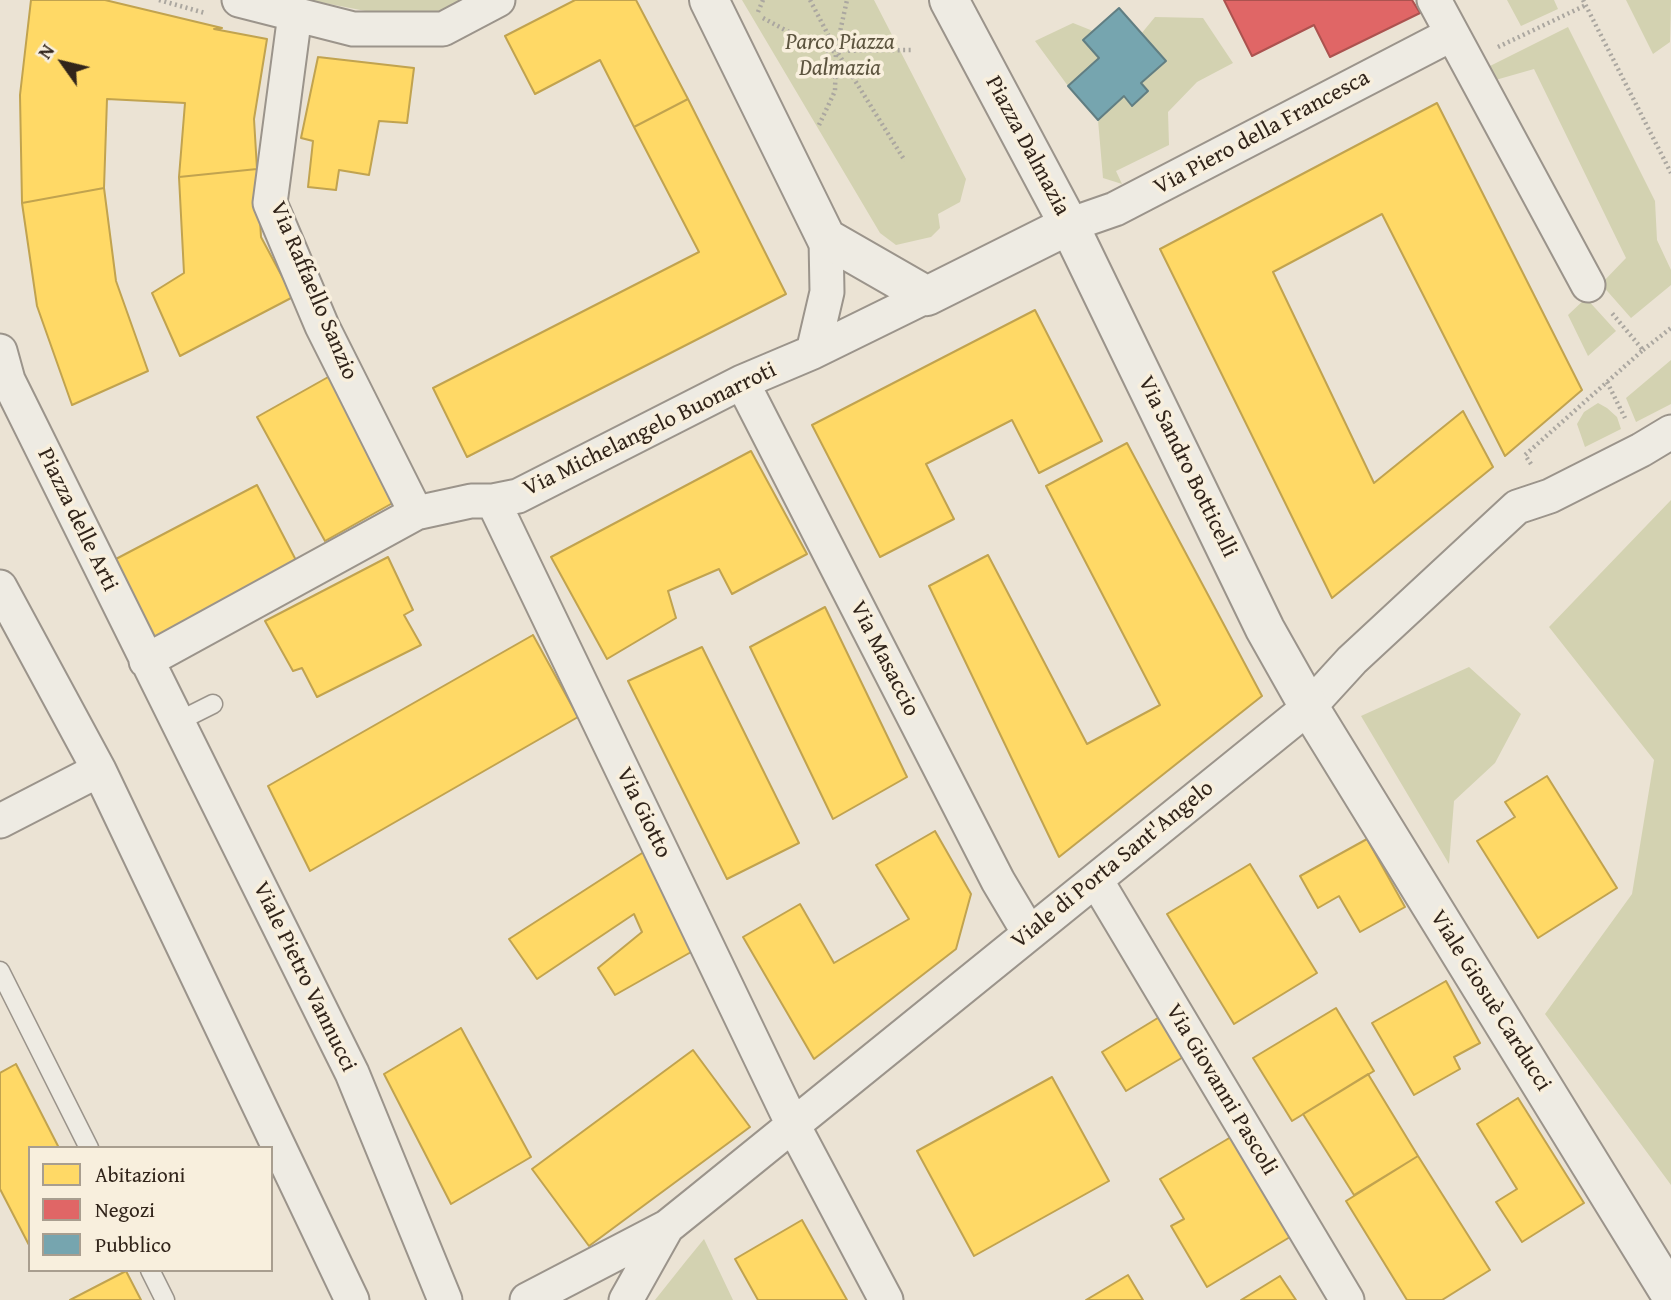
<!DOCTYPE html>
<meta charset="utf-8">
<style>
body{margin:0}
#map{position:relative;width:1671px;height:1300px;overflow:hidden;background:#ebe3d4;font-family:"Gentium Book Plus",serif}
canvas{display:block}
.legend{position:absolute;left:28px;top:1146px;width:245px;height:126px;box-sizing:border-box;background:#f8efdd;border:2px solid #a89e8f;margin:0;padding:9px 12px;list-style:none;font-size:21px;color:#31241a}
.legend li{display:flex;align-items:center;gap:14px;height:35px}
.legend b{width:35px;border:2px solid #a89e8f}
.north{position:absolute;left:28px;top:28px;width:70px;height:70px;-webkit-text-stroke:5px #f8efdd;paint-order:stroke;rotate:304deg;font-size:19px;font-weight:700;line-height:28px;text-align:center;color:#31241a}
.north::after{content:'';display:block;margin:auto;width:24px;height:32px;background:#31241a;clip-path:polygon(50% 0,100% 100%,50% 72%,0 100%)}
</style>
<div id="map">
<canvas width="1671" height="1300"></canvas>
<ul class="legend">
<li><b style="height:19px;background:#ffd966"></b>Abitazioni</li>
<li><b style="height:19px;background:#e06666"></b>Negozi</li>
<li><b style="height:19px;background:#76a5af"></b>Pubblico</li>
</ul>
<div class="north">N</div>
</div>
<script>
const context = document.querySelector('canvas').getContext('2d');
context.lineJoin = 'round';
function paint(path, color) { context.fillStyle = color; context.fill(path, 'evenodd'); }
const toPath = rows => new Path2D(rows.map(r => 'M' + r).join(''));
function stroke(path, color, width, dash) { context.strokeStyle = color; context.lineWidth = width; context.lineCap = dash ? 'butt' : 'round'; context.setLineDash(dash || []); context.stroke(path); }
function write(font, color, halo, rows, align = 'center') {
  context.font = font + ' "Gentium Book Plus",serif'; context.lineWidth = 7; context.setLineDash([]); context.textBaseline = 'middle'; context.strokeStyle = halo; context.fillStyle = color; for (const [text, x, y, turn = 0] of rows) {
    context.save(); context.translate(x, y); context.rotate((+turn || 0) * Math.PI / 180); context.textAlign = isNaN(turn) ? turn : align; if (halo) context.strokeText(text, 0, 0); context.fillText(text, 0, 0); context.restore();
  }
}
const green = toPath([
 [309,0,463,0,439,12,381,14],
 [742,0,874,0,966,179,960,202,938,214,940,228,931,237,896,245,880,233],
 [1507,0,1554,0,1558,9,1521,26],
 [1626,0,1671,0,1670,42,1653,54],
 [1155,17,1203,18,1233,63,1197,82,1168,112,1169,145,1116,171,1122,184,1103,178,1098,120,1124,96,1133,105,1148,91,1141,83,1166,61,1141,34],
 [1073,23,1093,31,1084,40,1099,58,1068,86,1035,41],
 [1568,27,1655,201,1657,240,1671,270,1671,285,1631,318,1601,284,1626,258,1534,69,1492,81,1488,67],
 [1586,298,1616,331,1588,356,1568,315],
 [1671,360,1671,404,1636,422,1626,398],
 [1598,403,1607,408,1617,417,1621,429,1585,447,1577,424,1584,412],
 [1671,500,1671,1185,1545,1014,1632,894,1654,760,1549,627],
 [1469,667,1521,714,1495,763,1454,801,1449,864,1361,716],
 [704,1239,733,1300,655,1300,686,1261]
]);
const homes = toPath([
 [31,0,105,0,222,28,214,29,267,39,254,119,257,169,179,177,185,103,107,99,104,188,22,203,20,95,31,0],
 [575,0,636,0,688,99,634,127,600,60,535,94,505,36,575,0],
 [318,57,414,68,407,123,379,121,369,175,339,170,336,190,308,187,313,141,301,138,318,57],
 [688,99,786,294,467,457,433,388,699,252,634,127,688,99],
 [1437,103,1582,390,1505,456,1382,214,1273,272,1374,483,1463,411,1493,467,1332,598,1160,249,1437,103],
 [257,169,261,237,293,297,180,356,152,293,184,273,179,177,257,169],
 [104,188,116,281,148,371,72,405,37,306,22,203,104,188],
 [1035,310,1102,441,1039,473,1012,420,926,464,954,519,880,557,812,425,1035,310],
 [330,376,398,500,325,541,257,417,330,376],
 [1127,443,1262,696,1059,857,929,586,988,555,1087,744,1160,705,1046,486,1127,443],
 [751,451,807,554,732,594,719,569,668,591,676,618,607,659,551,557,751,451],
 [257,485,300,568,157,643,114,560,257,485],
 [388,557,413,610,404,615,421,645,317,697,302,668,293,671,265,621,388,557],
 [825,607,907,777,833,819,750,647,825,607],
 [533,635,578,717,310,871,268,786,533,635],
 [702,647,799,843,727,879,628,681,702,647],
 [1547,776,1617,888,1538,938,1477,841,1515,817,1505,802,1547,776],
 [935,831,971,894,956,949,814,1059,743,937,800,904,834,963,909,919,876,865,935,831],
 [1367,839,1405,907,1360,932,1339,896,1318,908,1300,876,1367,839],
 [653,846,700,947,615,995,598,968,642,932,634,914,537,979,509,939,653,846],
 [1250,864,1317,973,1234,1024,1167,914,1250,864],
 [1446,981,1480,1043,1454,1057,1460,1069,1414,1095,1372,1023,1446,981],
 [1336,1008,1374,1071,1292,1121,1253,1058,1336,1008],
 [1161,1016,1185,1056,1126,1091,1102,1052,1161,1016],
 [461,1028,531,1157,451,1204,384,1074,461,1028],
 [693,1050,750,1127,589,1246,532,1169,693,1050],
 [16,1064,59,1148,30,1148,30,1247,0,1189,0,1073,16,1064],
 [1368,1074,1418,1156,1354,1195,1303,1114,1368,1074],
 [1052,1077,1109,1181,974,1256,917,1151,1052,1077],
 [1518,1098,1584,1203,1522,1242,1496,1202,1517,1189,1477,1124,1518,1098],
 [1231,1137,1290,1237,1207,1287,1171,1226,1184,1219,1160,1179,1231,1137],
 [1418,1156,1490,1270,1442,1300,1407,1300,1346,1201,1418,1156],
 [802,1220,847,1300,758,1300,735,1259,802,1220],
 [126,1271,141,1300,70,1300,126,1271],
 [1128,1275,1143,1300,1086,1300,1128,1275],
 [1280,1276,1296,1300,1241,1300,1280,1276]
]);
const shops = toPath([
 [1224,0,1412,0,1420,13,1330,57,1314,25,1252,56,1224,0]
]);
const public = toPath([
 [1119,8,1166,61,1141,83,1148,91,1132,106,1124,96,1098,120,1068,86,1099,58,1083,40,1119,8]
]);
const path = toPath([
 [159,0,205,13],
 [810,0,836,50,905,161],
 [1583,0,1671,173],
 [758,12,763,0],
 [763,18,824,51,914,50],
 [1498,47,1586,5],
 [819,125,835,91,836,50,847,0],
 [1643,350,1671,328],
 [1607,382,1625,418],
 [1531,464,1525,455,1643,350,1611,312]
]);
const service = toPath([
 [177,722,213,704],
 [0,971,89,1148],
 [150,1270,165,1300]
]);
const minor = toPath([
 [239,0,353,29,443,29,498,0],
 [1434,0,1588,285],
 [295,14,270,203,322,326,416,513],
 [1069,225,1115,209,1452,34],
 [0,351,8,380,352,1073,445,1300],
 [813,352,827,292,826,238],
 [742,382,998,881,1029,933],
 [493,501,793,1125,886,1300],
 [0,587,99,770,352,1300],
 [146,661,416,513,471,501,493,501,518,496,742,382,813,352,927,296],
 [0,821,99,770],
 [1096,880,1347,1300],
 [527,1300,667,1227,703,1198,1309,707,1352,660,1517,507,1550,496,1641,450,1671,432],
 [626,1300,667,1227]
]);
const tertiary = toPath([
 [709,0,826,238,927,296,1069,225,949,0],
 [1069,225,1265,629,1309,707,1671,1295]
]);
const parkNames = [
 ["Parco Piazza",840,43],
 ["Dalmazia",840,69]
];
const streetNames = [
 ["Via Piero della Francesca",1262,133,-28],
 ["Piazza Dalmazia",1027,146,62],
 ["Via Raffaello Sanzio",313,291,67],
 ["Via Michelangelo Buonarroti",650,430,-26],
 ["Via Sandro Botticelli",1187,467,64],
 ["Piazza delle Arti",77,520,64],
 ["Via Masaccio",884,659,63],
 ["Via Giotto",643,813,64],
 ["Viale di Porta Sant'Angelo",1113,865,-39],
 ["Viale Pietro Vannucci",304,977,64],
 ["Viale Giosuè Carducci",1490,1001,58],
 ["Via Giovanni Pascoli",1221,1090,59]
];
paint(green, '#d3d2b1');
paint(homes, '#ffd966');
stroke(homes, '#c1a34f', 2);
paint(shops, '#e06666');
stroke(shops, '#ac524f', 2);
paint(public, '#76a5af');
stroke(public, '#617e82', 2);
stroke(service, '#9b948b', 21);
stroke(minor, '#9b948b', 37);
stroke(tertiary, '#9b948b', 42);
stroke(path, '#aba7a0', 4.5, [2, 3.5]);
stroke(service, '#eeebe3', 18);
stroke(minor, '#eeebe3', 33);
stroke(tertiary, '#eeebe3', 38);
write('italic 23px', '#5c543f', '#f8efdd', parkNames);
write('23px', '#31241a', '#f8efdd', streetNames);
</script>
